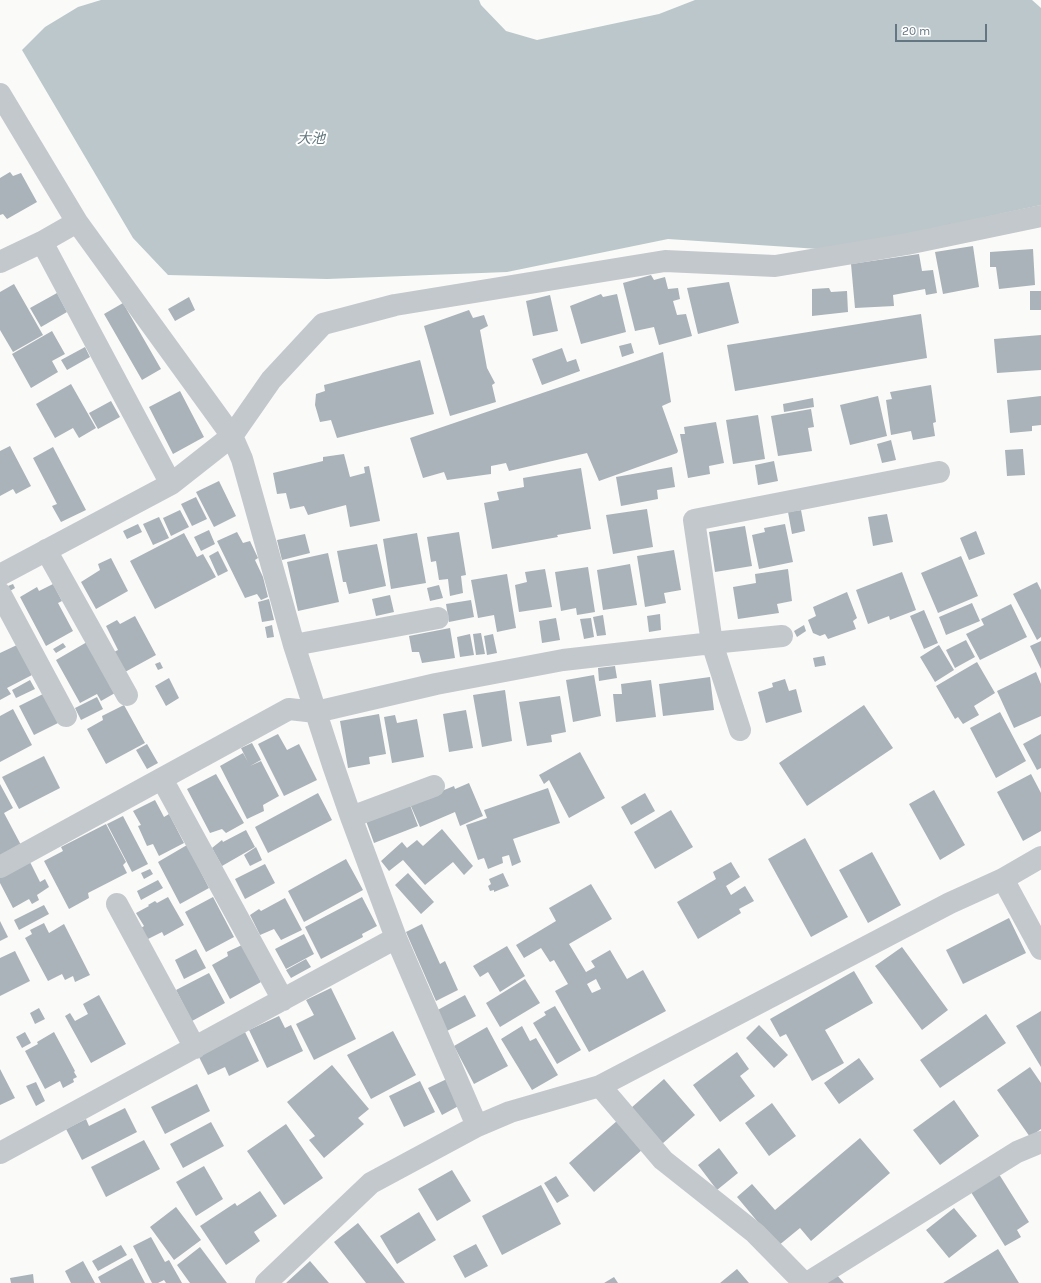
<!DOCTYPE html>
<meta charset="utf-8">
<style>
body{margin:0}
#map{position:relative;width:1041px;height:1283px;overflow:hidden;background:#fafaf8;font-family:Karla,sans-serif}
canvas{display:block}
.scale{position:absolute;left:895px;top:24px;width:92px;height:18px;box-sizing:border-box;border:2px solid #657683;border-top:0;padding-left:5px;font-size:12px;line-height:14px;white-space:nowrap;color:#657683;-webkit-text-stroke:3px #fff;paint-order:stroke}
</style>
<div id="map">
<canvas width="1041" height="1283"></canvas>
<div class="scale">20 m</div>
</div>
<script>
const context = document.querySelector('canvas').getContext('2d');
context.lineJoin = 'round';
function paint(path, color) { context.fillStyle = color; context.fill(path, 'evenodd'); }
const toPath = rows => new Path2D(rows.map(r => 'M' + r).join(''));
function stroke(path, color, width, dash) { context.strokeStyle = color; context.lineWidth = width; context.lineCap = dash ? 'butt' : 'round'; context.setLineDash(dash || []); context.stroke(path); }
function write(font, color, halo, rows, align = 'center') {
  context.font = font + ' Karla,"Noto Sans JP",sans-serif'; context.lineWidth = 4; context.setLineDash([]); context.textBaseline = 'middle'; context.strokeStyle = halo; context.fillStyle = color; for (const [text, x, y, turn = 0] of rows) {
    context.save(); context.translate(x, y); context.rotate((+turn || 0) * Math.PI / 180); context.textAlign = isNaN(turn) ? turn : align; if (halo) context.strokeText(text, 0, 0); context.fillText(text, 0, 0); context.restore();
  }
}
const water = toPath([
 [101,0,479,0,481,5,506,31,537,40,659,14,695,0,1032,0,1041,8,1041,205,834,250,668,239,507,272,327,279,168,275,133,238,22,50,45,27,78,7]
]);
const building = toPath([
 [10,172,13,176,21,173,37,202,7,219,3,214,0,215,0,178],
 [973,246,979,287,943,294,935,252],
 [1033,249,1035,285,999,289,996,267,990,267,990,252],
 [919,254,922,271,933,270,937,293,926,295,925,289,893,295,894,306,855,308,851,264],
 [651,275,654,280,665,277,668,289,678,288,680,299,673,301,677,315,686,314,692,336,659,345,654,327,635,331,623,283],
 [729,282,739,323,698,334,687,288],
 [14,284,43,335,13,352,0,330,0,292],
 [829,288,831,292,847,291,848,312,812,316,812,289],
 [1030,291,1041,291,1041,310,1030,310],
 [57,293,67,312,41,327,30,308],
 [601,294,603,297,617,294,626,332,581,344,570,306],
 [550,295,558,331,533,336,526,301],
 [189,297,195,310,175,321,168,309],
 [123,303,161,369,142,380,104,314],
 [469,310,473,318,484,315,488,326,480,330,487,368,495,383,492,385,496,402,450,416,424,326],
 [921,314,927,358,735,391,727,345],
 [52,331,65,354,52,361,58,372,31,388,12,354],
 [1041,335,1041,370,997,373,994,339],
 [631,343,634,353,622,357,619,346],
 [85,347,90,357,67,370,61,360],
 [562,348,567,362,576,359,580,371,542,385,532,359],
 [663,352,671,402,662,406,678,451,677,453,599,481,587,453,509,471,506,463,491,466,491,474,447,480,444,472,423,478,410,438],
 [420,360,434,414,337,438,331,420,320,422,315,405,316,394,325,391,324,385],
 [71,384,96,428,79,438,73,428,55,438,36,404],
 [931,385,936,422,933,423,935,436,913,440,911,431,891,435,886,400,892,399,890,392],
 [180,391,204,437,173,454,149,407],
 [878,396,887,436,850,445,840,405],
 [1041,396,1041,425,1032,426,1032,431,1010,433,1007,400],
 [813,398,814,407,784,412,783,404],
 [111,401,120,417,98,429,89,413],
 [811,409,814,427,808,428,812,451,778,456,771,416],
 [758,415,765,459,733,464,726,420],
 [716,422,724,463,709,466,710,474,688,478,680,434,685,434,684,427],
 [891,440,896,460,882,463,877,444],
 [10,446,31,486,16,494,13,489,0,496,0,451],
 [53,447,86,510,61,522,52,506,57,504,33,458],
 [1023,449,1025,475,1007,476,1005,450],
 [344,454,350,477,365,473,364,467,369,466,380,521,350,527,346,505,308,515,304,506,290,509,286,493,277,494,273,473,323,461,323,457],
 [774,461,778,481,758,485,755,465],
 [672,467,675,487,657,490,658,499,621,506,616,477],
 [581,468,591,529,557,535,558,537,492,549,484,503,499,500,497,492,524,487,523,478],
 [219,481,236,516,214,527,196,492],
 [196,497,207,519,192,526,181,504],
 [647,509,653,547,613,554,606,515],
 [180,510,189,527,171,536,163,518],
 [801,510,805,531,792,534,788,512],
 [887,514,893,542,873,546,868,517],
 [159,517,169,538,153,545,143,524],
 [138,524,142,532,127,539,123,531],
 [785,524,793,562,759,569,752,535,765,532,764,528],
 [745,526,752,566,715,572,709,532],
 [209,530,215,544,201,551,194,537],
 [976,531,985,554,969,560,960,538],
 [237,532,243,543,250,541,258,558,255,560,263,577,268,597,261,600,257,594,245,598,217,541],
 [459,532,466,575,461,576,463,593,450,596,448,579,439,580,436,561,431,562,427,537],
 [184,533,197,557,203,554,216,577,155,609,130,561],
 [417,533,426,583,391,589,383,539],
 [305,534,310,553,282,560,277,540],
 [377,544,386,586,349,594,346,582,343,582,337,551],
 [674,550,681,590,664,593,666,603,645,607,637,556],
 [218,551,228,571,218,576,209,556],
 [328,553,339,602,298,611,287,562],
 [961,556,978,596,938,613,921,573],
 [111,558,128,591,96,609,81,582,100,570,98,564],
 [630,564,637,605,603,610,597,570],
 [588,567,595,612,577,615,576,608,561,611,555,572],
 [545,569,552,607,519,612,515,585,527,582,525,572],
 [788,569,792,601,777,604,779,613,738,619,733,587,756,583,755,574],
 [902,572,916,610,890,620,889,616,868,624,856,590],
 [507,574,516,628,497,632,494,615,478,618,471,580],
 [1037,582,1041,590,1041,637,1037,640,1013,594],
 [13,584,15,588,10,591,8,586],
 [53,584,62,601,58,603,73,631,46,646,20,597,37,587,39,591],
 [439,585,443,598,430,601,427,588],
 [847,592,857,618,853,621,856,629,828,639,825,634,820,636,813,633,808,620,816,616,813,607],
 [390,595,394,612,376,616,372,599],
 [269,599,274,620,262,622,258,602],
 [471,600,474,617,449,622,446,604],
 [972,603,980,621,946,635,939,617],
 [1011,604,1027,637,980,660,966,634,984,625,981,619],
 [924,610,938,643,924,649,910,616],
 [660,614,661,630,649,632,647,616],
 [603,615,606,635,597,636,593,617],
 [135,616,156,655,125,672,114,652,118,650,106,626,117,620,120,624],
 [556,618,560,640,542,643,539,621],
 [591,618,594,637,584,639,580,619],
 [272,625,274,637,267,638,265,627],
 [804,625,806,631,797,637,794,631],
 [450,628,455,658,422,663,419,652,412,652,409,636],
 [481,633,485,654,476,655,473,634],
 [470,634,474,655,460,657,457,637],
 [493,634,497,653,487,655,484,636],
 [966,640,975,657,955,668,946,650],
 [1041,641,1041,669,1030,646],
 [87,642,115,693,101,701,97,694,80,703,56,660],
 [63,643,66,647,56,653,53,649],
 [17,645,32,675,7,688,11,694,0,700,0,653],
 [939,645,954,670,935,682,920,657],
 [824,656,826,665,815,667,813,658],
 [160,662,163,668,158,670,155,664],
 [977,662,995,693,974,706,979,715,963,724,958,717,955,719,936,686],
 [615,666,617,678,599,681,598,668],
 [1036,672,1041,684,1041,716,1014,728,997,691],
 [594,675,601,716,573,722,566,680],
 [710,677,714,710,663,716,659,684],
 [169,678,179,698,166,706,155,686],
 [785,679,789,691,796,689,802,712,766,723,758,692,773,687,772,683],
 [30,680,35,689,16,698,12,690],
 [651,680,656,717,616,722,613,694,622,694,621,684],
 [505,690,512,741,482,747,473,695],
 [43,694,58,723,34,735,19,706],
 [560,696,566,732,551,735,552,742,527,746,519,702],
 [97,697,103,709,81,720,75,708],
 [124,705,145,743,106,764,87,729,103,720,102,716],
 [864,705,893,748,807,806,779,763],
 [13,709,32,745,0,762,0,716],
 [466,710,473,748,449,752,443,714],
 [1000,712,1026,761,996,778,970,728],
 [379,714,386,754,369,757,370,764,348,768,340,721],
 [395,715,397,723,417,719,424,757,392,763,384,717],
 [278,734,287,750,299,744,317,780,284,796,258,744],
 [1041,734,1041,768,1037,770,1023,744],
 [252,743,261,760,250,766,261,761,279,796,263,805,264,811,247,819,220,766,243,753,248,762,241,748],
 [147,744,158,763,147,769,136,750],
 [580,752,605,798,569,818,549,780,544,784,539,775],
 [44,756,60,788,19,809,2,777],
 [216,774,244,823,226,833,222,829,210,833,187,789],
 [1031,774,1041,793,1041,831,1023,841,997,792],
 [469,783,483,816,460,826,455,812,420,827,410,804,454,786,455,789],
 [0,784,13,808,4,813,21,845,0,857],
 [548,788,560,823,513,839,521,862,512,866,509,855,502,857,503,863,488,869,484,858,478,860,466,825,487,818,484,810],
 [934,790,965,845,940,860,909,804],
 [318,793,332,820,268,853,255,827],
 [645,793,655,811,631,825,621,807],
 [155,800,164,817,169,814,184,843,159,856,153,844,147,846,138,826,141,825,133,811],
 [410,805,418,826,374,843,366,821],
 [671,810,693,847,655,869,634,832],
 [123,816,148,864,132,872,107,824],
 [106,824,126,862,123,865,127,873,88,893,89,898,69,909,44,861,63,851,61,847],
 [442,829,473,866,464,875,453,862,425,885,403,860,389,871,381,861,402,842,407,848,417,840,423,846],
 [246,830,255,847,222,866,212,848,222,840,223,842],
 [805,838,848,917,811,937,768,859],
 [187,845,209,888,180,904,158,862],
 [256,847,262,860,250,866,244,855],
 [872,852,901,905,868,923,839,870],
 [346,859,363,890,304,922,288,891],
 [30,862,40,882,45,879,49,887,37,895,39,900,32,904,29,899,13,908,0,883,0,878],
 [731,862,740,877,726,886,731,895,745,886,754,901,739,909,741,913,698,939,677,902,716,879,713,872],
 [265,864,275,883,245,899,235,879],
 [150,869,153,874,144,879,141,873],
 [408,873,434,902,421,914,395,885],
 [503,873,509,886,494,892,494,890,490,891,488,886,491,884,489,879],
 [158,880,163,888,141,900,137,891],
 [591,884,612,919,569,944,586,972,595,967,591,961,610,950,627,979,643,970,666,1011,589,1052,555,991,568,984,554,960,550,962,541,948,524,958,516,945,556,921,549,908],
 [596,979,601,989,592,993,587,984],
 [168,897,184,925,164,936,162,932,148,939,141,928,144,926,136,913,149,906,148,905,155,901,157,903],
 [213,897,234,937,206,952,185,912],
 [362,897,377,926,362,934,363,937,321,959,305,927],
 [285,898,302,930,281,940,274,929,260,935,250,915,259,909,261,911],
 [44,905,49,914,19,930,14,920],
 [1009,918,1026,953,963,984,946,950],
 [0,921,8,937,0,941],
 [44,923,49,933,64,924,90,975,75,982,73,976,65,980,62,974,48,981,25,938,32,934,30,930],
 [422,924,440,964,445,961,458,990,436,1001,406,932],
 [304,934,314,954,286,969,275,949],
 [242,945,261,982,230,999,212,965,228,956,227,952],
 [507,946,525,976,500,992,488,972,480,977,473,966],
 [902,947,948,1010,922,1030,875,966],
 [196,949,206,968,184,979,175,960],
 [15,951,30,981,0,996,0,958],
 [306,959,311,967,291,978,286,970],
 [854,971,873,1003,825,1030,844,1063,812,1081,786,1034,780,1037,770,1019],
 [209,973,225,1003,192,1021,176,990],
 [525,979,540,1003,500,1027,486,1003],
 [331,988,356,1039,314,1060,296,1024,314,1015,306,1000],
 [99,995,126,1044,91,1063,65,1016,70,1013,75,1021,88,1014,83,1004],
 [465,995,476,1016,445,1032,434,1012],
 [555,1006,581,1050,557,1064,533,1023,546,1015,544,1012],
 [39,1008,45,1019,35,1024,30,1013],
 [1041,1011,1041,1067,1016,1026],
 [986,1014,1006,1043,940,1088,920,1060],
 [279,1016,285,1028,291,1025,303,1051,267,1068,249,1030],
 [759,1025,788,1055,774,1068,746,1038],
 [522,1026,530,1041,536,1038,558,1075,532,1090,501,1039],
 [487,1027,508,1066,474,1084,454,1046],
 [393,1031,416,1075,371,1099,347,1055],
 [25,1032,31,1043,22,1048,16,1037],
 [54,1032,75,1071,74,1072,77,1077,73,1079,74,1082,63,1088,60,1081,45,1089,25,1051,38,1044,37,1042],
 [245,1032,259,1061,229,1076,225,1067,208,1075,198,1055],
 [737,1052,749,1069,740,1076,755,1096,720,1122,693,1085],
 [859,1058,874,1079,839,1104,824,1083],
 [332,1065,369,1109,358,1118,364,1124,324,1158,309,1140,315,1136,287,1102],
 [1030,1067,1041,1083,1041,1129,1030,1137,997,1090],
 [0,1069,15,1098,0,1105],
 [451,1077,464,1103,442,1115,428,1088],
 [664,1079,695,1115,662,1144,631,1108],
 [420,1081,435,1112,404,1127,389,1096],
 [36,1082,45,1101,36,1106,26,1086],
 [197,1084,210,1111,165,1134,151,1107],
 [954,1100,979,1136,940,1165,913,1130],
 [772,1103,796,1136,769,1156,745,1123],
 [125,1108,137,1132,82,1160,66,1129,86,1119,89,1126],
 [618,1120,643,1149,594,1192,569,1163],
 [211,1122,224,1146,183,1168,170,1144],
 [286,1124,323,1178,284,1205,247,1151],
 [860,1138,890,1173,811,1241,800,1228,778,1246,737,1197,752,1184,775,1210],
 [144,1140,160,1169,106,1197,91,1167],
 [719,1148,738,1173,717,1190,698,1165],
 [204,1166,223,1199,196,1216,176,1182],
 [452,1170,471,1201,437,1221,418,1189],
 [997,1171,1029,1222,1017,1230,1021,1237,1005,1246,969,1189],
 [556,1176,569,1196,557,1203,544,1183],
 [541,1185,561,1224,502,1255,482,1216],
 [260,1191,277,1216,254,1232,260,1241,226,1265,200,1226,235,1203,237,1206],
 [176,1207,201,1240,174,1260,150,1227],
 [954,1208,977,1236,949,1258,926,1230],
 [419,1212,436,1240,397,1264,380,1236],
 [358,1223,405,1283,366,1283,334,1242],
 [151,1237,165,1262,169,1260,182,1283,166,1283,164,1280,158,1283,152,1283,133,1246],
 [476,1244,488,1266,465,1278,453,1256],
 [121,1245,127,1255,98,1271,92,1261],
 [200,1247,227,1283,190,1283,177,1265],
 [998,1249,1019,1283,943,1283],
 [132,1258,145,1283,101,1283,98,1277],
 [83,1261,95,1283,71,1283,65,1271],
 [310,1261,329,1283,286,1283],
 [737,1269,749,1283,720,1283],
 [835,1273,844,1283,824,1283],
 [33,1274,34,1283,11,1283,10,1278],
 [614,1277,618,1283,604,1283]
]);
const minor = toPath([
 [0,94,77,222,232,436,242,459,294,645,333,765,351,817,396,938,477,1126],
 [42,242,171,484],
 [0,262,42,242,77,222],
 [46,550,127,695],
 [0,575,171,484,232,436,271,380,323,324,395,305,665,261,775,266,907,244,1041,216],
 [0,593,66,716],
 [294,645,438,618],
 [740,730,712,643,694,520,939,472],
 [162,779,283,1000],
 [351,817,434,786],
 [0,867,289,709,316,712,436,684,563,660,712,643,782,636],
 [1003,879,1041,949],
 [117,904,195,1048],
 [600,1086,663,1160,755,1233,804,1283],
 [0,1153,396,938],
 [266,1283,371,1183,477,1126,510,1112,600,1086,950,903,1003,879,1041,857],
 [807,1283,1017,1152,1041,1142]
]);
const waterNames = [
 ["大池",311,139]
];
paint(water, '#bbc7cb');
paint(building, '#aab3b9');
stroke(minor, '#c3c8cc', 22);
write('italic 14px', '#60757c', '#fff', waterNames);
</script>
